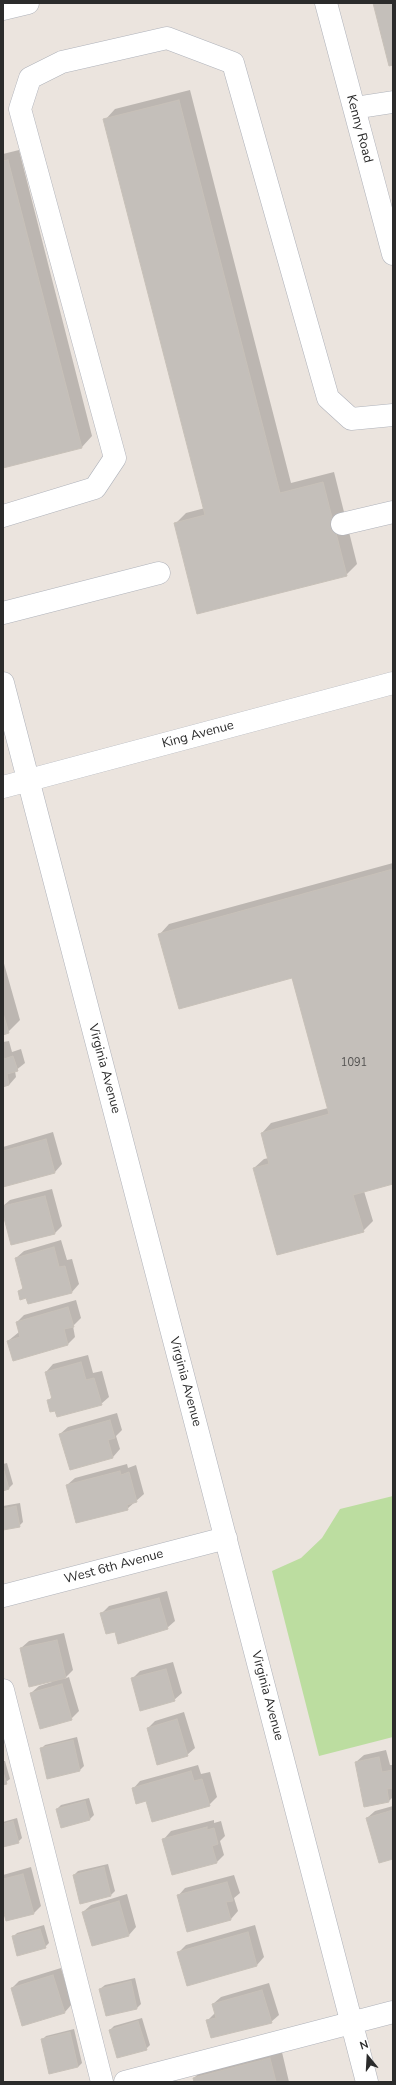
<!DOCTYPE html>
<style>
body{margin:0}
#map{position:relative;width:396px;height:2085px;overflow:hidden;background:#ebe4de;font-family:"Nunito Sans",sans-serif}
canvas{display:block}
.frame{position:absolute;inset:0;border:4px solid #2b2b2b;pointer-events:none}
.north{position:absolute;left:348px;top:2037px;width:40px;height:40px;-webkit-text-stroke:3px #fff;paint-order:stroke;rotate:342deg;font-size:11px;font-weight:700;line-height:16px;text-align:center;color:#2b2b2b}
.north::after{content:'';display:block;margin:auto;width:14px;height:18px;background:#2b2b2b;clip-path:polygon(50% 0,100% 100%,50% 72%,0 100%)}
</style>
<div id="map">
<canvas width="396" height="2085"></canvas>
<div class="frame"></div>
<div class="north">N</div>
</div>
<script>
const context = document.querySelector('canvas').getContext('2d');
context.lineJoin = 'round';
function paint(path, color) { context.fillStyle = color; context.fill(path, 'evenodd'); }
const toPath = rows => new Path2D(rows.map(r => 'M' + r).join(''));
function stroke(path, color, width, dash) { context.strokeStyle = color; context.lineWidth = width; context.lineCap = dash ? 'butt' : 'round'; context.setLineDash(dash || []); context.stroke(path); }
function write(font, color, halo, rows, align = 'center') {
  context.font = font + ' "Nunito Sans",sans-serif'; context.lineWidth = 3; context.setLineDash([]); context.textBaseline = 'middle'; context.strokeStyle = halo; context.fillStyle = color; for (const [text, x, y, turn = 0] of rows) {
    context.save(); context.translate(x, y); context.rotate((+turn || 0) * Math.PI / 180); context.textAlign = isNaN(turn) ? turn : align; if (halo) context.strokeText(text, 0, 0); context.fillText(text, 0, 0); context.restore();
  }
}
const green = toPath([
 [393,1496,393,1737,319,1756,272,1571,301,1558,322,1538,340,1509]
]);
const shadow = toPath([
 [190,90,291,483,334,472,357,564,346,575,175,524,186,513,205,508,105,120,115,109],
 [19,150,92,436,82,447,3,467,3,154],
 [393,863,393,1183,364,1191,373,1221,363,1231,254,1168,264,1159,269,1158,262,1133,271,1123,328,1108,292,977,160,934,169,924],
 [3,960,20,1020,8,1032,3,1033],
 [9,1041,12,1052,21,1049,25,1063,15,1071,16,1077,9,1085,3,1086,3,1042],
 [53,1132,62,1164,55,1172,3,1186,3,1147],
 [52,1189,62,1226,55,1233,3,1211,3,1206,10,1200],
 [61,1240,67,1260,72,1259,79,1284,72,1292,28,1303,27,1297,19,1291,24,1287,16,1258,24,1251],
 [76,1300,81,1318,73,1326,75,1337,68,1344,13,1360,8,1341,19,1332,17,1322,24,1315],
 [88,1355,93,1373,102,1371,109,1397,101,1404,56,1410,48,1401,53,1396,46,1372,53,1364],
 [117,1413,122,1430,116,1436,120,1449,113,1457,70,1468,60,1434,68,1427],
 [7,1463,13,1484,9,1488,3,1490,3,1464],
 [127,1464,128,1468,136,1465,144,1494,127,1509,67,1485,75,1478],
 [20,1503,23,1522,19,1526,3,1529,3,1506],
 [167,1591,175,1621,167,1628,119,1643,116,1631,102,1613,109,1606],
 [64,1633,73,1670,64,1679,69,1677,79,1711,71,1719,31,1693,39,1686,52,1682,21,1648,29,1641],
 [173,1662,182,1693,174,1700,132,1679,140,1671],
 [184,1712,195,1748,187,1755,148,1728,155,1721],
 [77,1737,84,1766,80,1770,41,1749,45,1745],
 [386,1750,390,1765,393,1765,393,1797,389,1801,365,1806,356,1762,364,1755],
 [3,1761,5,1761,10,1779,3,1784],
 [198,1765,201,1774,210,1772,217,1797,209,1805,147,1800,133,1789,140,1781],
 [89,1798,94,1815,90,1819,57,1809,61,1805],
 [393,1806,393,1858,367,1818,375,1811],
 [17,1818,22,1838,18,1842,3,1846,3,1822],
 [214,1820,214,1823,221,1821,225,1836,220,1841,224,1855,216,1863,164,1839,171,1831],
 [108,1864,115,1891,111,1895,74,1875,78,1871],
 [31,1867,41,1906,34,1913,3,1906,3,1875],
 [234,1875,240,1893,234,1898,238,1911,231,1919,178,1896,185,1888],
 [127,1894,136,1927,129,1935,92,1945,83,1912,91,1905],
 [44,1925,49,1943,45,1947,13,1937,17,1933],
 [255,1925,264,1957,257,1965,178,1953,186,1945],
 [61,1968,72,2004,65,2012,23,2025,12,1988,19,1981],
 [135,1978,141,2004,137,2008,107,2015,100,1989,105,1985],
 [269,1983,279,2015,271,2022,207,2021,215,2013,213,2004,221,1997],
 [142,2018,150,2045,146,2049,110,2030,114,2026],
 [74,2029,82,2063,78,2067,42,2040,46,2036],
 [281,2048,289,2082,195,2082,194,2078,205,2067]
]);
const building = toPath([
 [373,3,393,3,393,65,389,66,373,3],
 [179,100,280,493,323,482,347,576,197,614,174,523,205,515,103,119,179,100],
 [8,160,82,448,3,468,3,161,8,160],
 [393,869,393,1184,353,1195,364,1232,277,1255,253,1168,269,1164,261,1133,329,1114,292,978,179,1009,158,934,393,869],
 [3,1013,9,1033,3,1035,3,1013],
 [3,1054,4,1059,13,1056,18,1071,7,1074,9,1085,3,1087,3,1054],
 [46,1139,55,1173,3,1187,3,1151,46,1139],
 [45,1196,55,1234,11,1245,3,1214,3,1206,45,1196],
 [54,1247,59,1267,65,1266,72,1293,28,1304,26,1298,20,1300,18,1291,23,1289,15,1258,54,1247],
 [68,1307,74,1327,64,1329,68,1345,13,1361,7,1341,20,1337,16,1322,68,1307],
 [81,1362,86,1380,94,1378,102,1405,57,1417,55,1411,50,1412,47,1400,52,1399,45,1372,81,1362],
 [110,1420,115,1438,108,1440,113,1458,70,1470,59,1434,110,1420],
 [3,1467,9,1489,3,1491,3,1467],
 [120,1471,121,1475,129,1472,137,1502,127,1505,128,1510,76,1523,66,1485,120,1471],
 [16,1506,20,1527,3,1530,3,1509,16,1506],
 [159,1598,168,1629,118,1644,115,1632,106,1634,100,1613,159,1598],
 [57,1640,66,1678,29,1687,20,1648,57,1640],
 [166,1669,175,1701,140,1711,131,1678,166,1669],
 [62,1684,72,1720,40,1729,30,1693,62,1684],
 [177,1719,188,1756,157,1765,147,1728,177,1719],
 [73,1740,80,1771,47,1779,40,1748,73,1740],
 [379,1757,382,1772,393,1770,393,1788,387,1789,389,1802,364,1807,355,1762,379,1757],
 [191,1771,194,1781,202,1779,210,1806,152,1822,146,1801,136,1804,132,1788,191,1771],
 [3,1772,7,1784,3,1785,3,1772],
 [85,1801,90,1820,61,1828,56,1809,85,1801],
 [393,1810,393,1859,379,1863,366,1818,393,1810],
 [13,1821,19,1843,3,1847,3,1824,13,1821],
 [207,1827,207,1830,214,1828,218,1844,212,1846,217,1863,172,1875,162,1839,207,1827],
 [104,1867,111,1896,80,1904,73,1875,104,1867],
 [23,1874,34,1914,6,1921,3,1910,3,1879,23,1874],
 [227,1882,233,1901,226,1902,231,1920,187,1932,177,1895,227,1882],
 [119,1901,129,1936,92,1946,82,1912,119,1901],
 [40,1929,46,1948,17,1956,12,1936,40,1929],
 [248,1932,257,1966,187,1986,177,1952,248,1932],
 [53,1975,65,2013,22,2026,11,1988,53,1975],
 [131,1981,137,2009,106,2016,99,1989,131,1981],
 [262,1990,272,2023,211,2038,206,2020,216,2018,212,2004,262,1990],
 [138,2021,147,2050,117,2058,109,2030,138,2021],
 [70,2032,78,2067,49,2074,41,2039,70,2032],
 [270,2058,276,2082,194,2082,193,2078,270,2058]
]);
const minor = toPath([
 [326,3,393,254],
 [3,9,28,3],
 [354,108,393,102],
 [3,516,95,488,115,458,20,109,30,78,62,62,167,38,233,63,328,398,351,419,393,415],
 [342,524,393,512],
 [3,613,159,573],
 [3,683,367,2082],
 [3,787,393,683],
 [3,1596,226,1538],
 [3,1690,102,2082],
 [125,2082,393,2012]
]);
const numberNames = [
 ["1091",354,1063]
];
const streetNames = [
 ["Kenny Road",359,129,75],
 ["King Avenue",198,735,-15],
 ["Virginia Avenue",104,1069,75],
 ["Virginia Avenue",185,1382,75],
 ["West 6th Avenue",114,1567,-15],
 ["Virginia Avenue",267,1696,75]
];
paint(green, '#bcdda0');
paint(shadow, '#0003');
paint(building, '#c4bfba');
stroke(building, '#c7c0b8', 1);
stroke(minor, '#afb2ba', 23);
stroke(minor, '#fff', 22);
write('11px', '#51504f', null, numberNames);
write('13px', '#2b2b2b', '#fff', streetNames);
</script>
